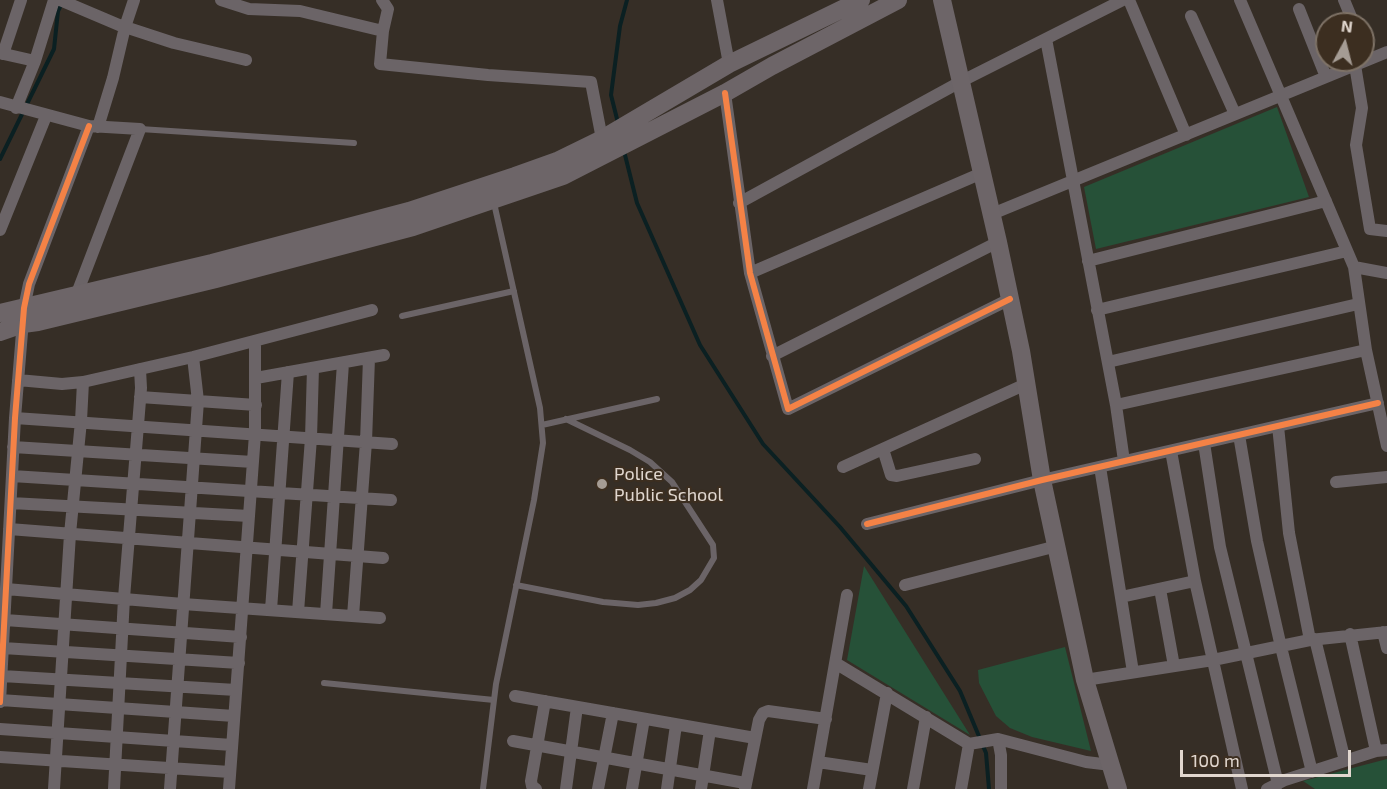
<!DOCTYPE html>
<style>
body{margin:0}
#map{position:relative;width:1387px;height:789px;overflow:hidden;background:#362e26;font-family:"Exo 2",sans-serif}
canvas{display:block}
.north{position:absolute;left:1315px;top:12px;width:60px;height:60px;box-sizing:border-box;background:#3c2e20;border:2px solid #7e7266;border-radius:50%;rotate:7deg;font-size:16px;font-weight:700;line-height:24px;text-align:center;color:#e1d7cf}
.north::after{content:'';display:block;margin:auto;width:21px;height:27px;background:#a59c94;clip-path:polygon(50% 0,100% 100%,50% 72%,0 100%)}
.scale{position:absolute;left:1180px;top:750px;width:171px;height:27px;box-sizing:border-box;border:3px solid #e1d7cf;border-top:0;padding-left:8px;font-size:18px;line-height:21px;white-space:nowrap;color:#e1d7cf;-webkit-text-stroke:4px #3c2e20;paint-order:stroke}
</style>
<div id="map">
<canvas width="1387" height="789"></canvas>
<div class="north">N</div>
<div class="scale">100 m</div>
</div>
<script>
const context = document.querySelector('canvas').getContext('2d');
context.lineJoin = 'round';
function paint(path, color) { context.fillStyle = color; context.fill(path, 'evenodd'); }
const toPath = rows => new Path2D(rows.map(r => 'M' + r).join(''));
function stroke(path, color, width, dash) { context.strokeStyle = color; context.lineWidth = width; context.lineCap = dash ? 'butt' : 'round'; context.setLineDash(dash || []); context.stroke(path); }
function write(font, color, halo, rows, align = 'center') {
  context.font = font + ' "Exo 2",sans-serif'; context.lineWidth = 4.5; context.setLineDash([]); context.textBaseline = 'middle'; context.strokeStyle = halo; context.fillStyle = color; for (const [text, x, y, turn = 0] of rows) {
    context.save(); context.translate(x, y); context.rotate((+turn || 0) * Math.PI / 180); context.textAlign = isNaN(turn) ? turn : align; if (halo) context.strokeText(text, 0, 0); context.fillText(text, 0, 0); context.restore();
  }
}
const green = toPath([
 [1277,107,1309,197,1096,249,1084,187],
 [864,566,970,735,847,660],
 [1065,647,1091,751,1032,737,1010,728,996,716,979,683,978,670],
 [1387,759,1387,789,1315,789,1303,781]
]);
const stream = toPath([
 [618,123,611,95,620,26,627,0],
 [624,151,637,203,700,345,763,444,840,527,906,606,960,691,986,753,989,789],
 [0,159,54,49,58,11,62,3]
]);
const service = toPath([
 [140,129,354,143],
 [402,316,514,291],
 [542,425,657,399],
 [516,585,603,602,638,605,656,603,675,598,690,590,701,580,714,558,713,545,672,482,650,462,630,450,566,419],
 [324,683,494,700],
 [483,789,496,684,534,500,543,443,540,408,494,203]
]);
const minor = toPath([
 [60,0,119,25,174,43,246,60],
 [221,0,249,9,300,11,383,31],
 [382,0,388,9,383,31,380,64,488,75,591,82,602,139],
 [717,0,729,64],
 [1129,0,1186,135],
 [1240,0,1354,267,1366,350,1387,446],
 [1344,0,1354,24],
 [1299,9,1326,77],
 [1191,16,1235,114],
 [1046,39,1116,405,1124,461],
 [1363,45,1369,59],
 [0,53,35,61],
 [3,54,21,0],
 [1355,65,1362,108,1356,145,1370,229,1387,231],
 [725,93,750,273,788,409,1010,299],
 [0,102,89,126,140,129,76,296],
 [16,108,35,61,54,0],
 [98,127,113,78,125,27,134,0],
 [739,203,962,81,1123,0],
 [992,214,1387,52],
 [0,230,46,116],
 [1088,261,1326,201],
 [1354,267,1387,273],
 [750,273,982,173],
 [1097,310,1347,251],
 [772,356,998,242],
 [1108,362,1358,304],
 [256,378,384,355],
 [18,380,62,384,83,382,193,357,372,310],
 [140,397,256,405],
 [1116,405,1366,350],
 [15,418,392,444],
 [1278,426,1289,533,1310,640],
 [1239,435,1257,541,1281,647,1312,772],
 [1204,443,1220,547,1278,784],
 [13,447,253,462],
 [883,449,891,475,897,476,975,459],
 [1171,451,1195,581,1242,789],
 [843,467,1026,384],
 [1100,467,1133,672],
 [12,476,391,500],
 [1336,482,1387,477],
 [11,503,249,516],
 [867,524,1042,480,1378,403],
 [9,529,383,558],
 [905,585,1057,546],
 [6,589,183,604,380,618],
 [1160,589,1174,666],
 [1121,597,1195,581],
 [271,610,288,372],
 [298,612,311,438,313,368],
 [326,614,343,363],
 [353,616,366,442,369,358],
 [5,620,241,637],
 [1383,632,1387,648],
 [1350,634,1376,751],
 [1315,639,1345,761],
 [3,648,239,663],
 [837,664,969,744,998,739,1086,762,1111,765],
 [2,676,236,690],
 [1085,680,1213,660,1310,640,1387,632],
 [515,696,755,738],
 [0,700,234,716],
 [0,702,15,418,24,308,29,284,89,126],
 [0,729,232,745],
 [998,739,1001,755,1001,789],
 [513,741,745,783],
 [0,757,230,772],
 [818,762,872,770],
 [54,789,70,534,81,421,83,382],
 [114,789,124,598,141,388,140,369],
 [170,789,198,401,193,357],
 [229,789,255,434,255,341],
 [536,789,532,786,531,781,545,701],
 [566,789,577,707],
 [598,789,613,713],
 [632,789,644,719],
 [667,789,676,725],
 [701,789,710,730],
 [745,789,759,720,763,713,768,711,826,719],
 [813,789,847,595],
 [869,789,887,693],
 [913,789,926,717],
 [961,789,969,744],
 [1267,789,1285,780,1376,751,1387,750]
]);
const secondary = toPath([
 [942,0,998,242,1021,351,1042,480,1085,680,1118,789],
 [0,313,212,263,409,211,515,176,557,161,602,139,729,64,861,0],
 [0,332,23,324,38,322,216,279,413,227,563,176,725,93,772,66,898,0]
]);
const cycleway = toPath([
 [725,93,750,273,788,409,1010,299],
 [867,524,1042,480,1378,403],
 [0,702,15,418,24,308,29,284,89,126]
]);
const markers = [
 [602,484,6,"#a59c94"]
];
const poiNames = [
 ["Police",614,474],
 ["Public School",614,495]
];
paint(green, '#265138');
stroke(stream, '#0b2022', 4);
stroke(service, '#6b6467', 6);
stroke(minor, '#6b6467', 12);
stroke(secondary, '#6d6568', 18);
stroke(cycleway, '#f48246', 6);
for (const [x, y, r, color] of markers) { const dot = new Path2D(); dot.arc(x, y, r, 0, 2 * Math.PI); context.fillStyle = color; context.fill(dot); stroke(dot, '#3c2e20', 2); }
write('18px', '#e1d7cf', '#3c2e20', poiNames, 'left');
</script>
